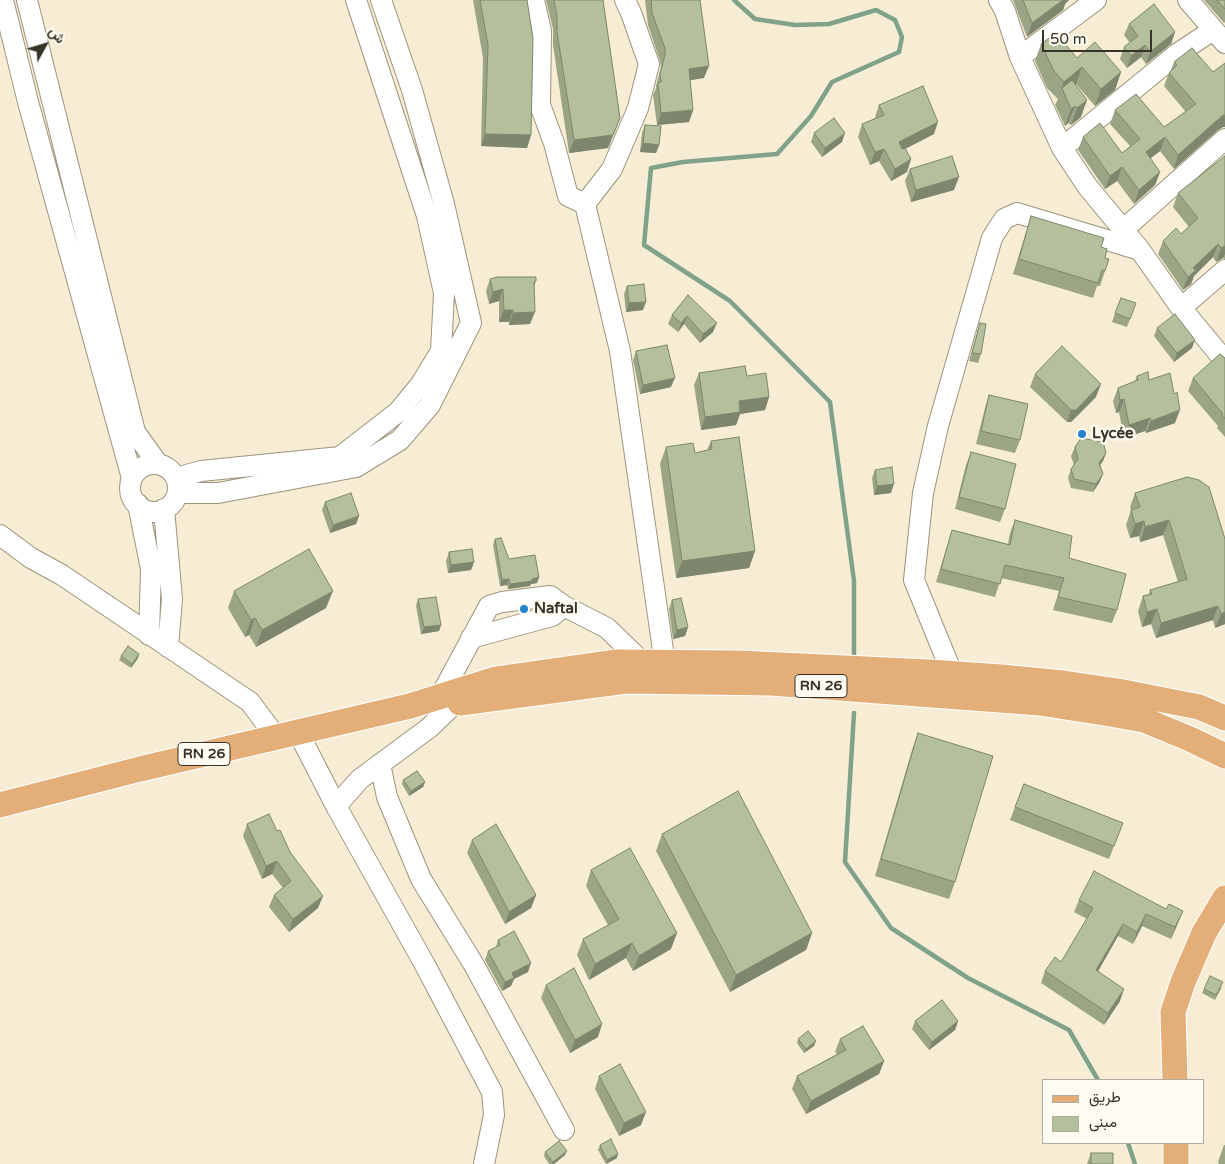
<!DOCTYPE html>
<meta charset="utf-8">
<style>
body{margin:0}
#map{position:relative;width:1225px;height:1164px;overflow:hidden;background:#f6edd4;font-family:"Varela Round",Vazirmatn,sans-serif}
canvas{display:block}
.legend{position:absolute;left:1042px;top:1079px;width:162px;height:65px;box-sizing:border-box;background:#fefbf0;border:1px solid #aeaba0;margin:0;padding:6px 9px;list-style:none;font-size:15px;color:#373329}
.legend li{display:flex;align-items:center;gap:10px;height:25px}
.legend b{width:25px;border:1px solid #aeaba0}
.north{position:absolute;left:20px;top:20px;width:50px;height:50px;-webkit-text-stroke:4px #fefbf0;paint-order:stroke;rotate:51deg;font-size:14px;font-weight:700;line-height:20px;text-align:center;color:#373329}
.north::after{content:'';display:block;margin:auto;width:18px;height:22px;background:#373329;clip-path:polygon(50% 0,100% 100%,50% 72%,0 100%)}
.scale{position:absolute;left:1042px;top:30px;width:110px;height:22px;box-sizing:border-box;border:2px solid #373329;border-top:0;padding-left:6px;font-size:15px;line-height:18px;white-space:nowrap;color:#373329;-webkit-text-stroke:4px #fefbf0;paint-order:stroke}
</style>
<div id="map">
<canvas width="1225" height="1164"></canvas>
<ul class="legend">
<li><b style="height:6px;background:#e3ae78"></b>طريق</li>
<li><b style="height:14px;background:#b4c09c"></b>مبنى</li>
</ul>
<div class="north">ش</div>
<div class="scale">50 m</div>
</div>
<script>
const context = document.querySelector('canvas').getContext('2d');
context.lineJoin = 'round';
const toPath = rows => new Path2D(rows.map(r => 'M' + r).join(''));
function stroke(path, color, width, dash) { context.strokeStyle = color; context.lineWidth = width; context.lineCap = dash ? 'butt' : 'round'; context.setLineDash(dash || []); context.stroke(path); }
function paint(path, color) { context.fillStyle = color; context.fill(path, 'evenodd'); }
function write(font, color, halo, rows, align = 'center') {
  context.font = font + ' "Varela Round",sans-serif'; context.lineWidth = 5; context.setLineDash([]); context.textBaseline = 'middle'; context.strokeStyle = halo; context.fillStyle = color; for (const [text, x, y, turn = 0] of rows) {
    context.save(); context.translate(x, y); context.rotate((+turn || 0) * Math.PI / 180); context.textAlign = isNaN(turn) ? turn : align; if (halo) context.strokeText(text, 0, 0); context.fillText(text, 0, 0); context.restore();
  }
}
const stream = toPath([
 [734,0,755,19,795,25,829,24,876,10,895,20,902,37,899,52,832,82,811,116,777,154,683,162,651,168,644,245,730,301,830,402,854,581,854,659],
 [854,713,845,862,891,928,968,978,1069,1030,1098,1080],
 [1128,1143,1135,1164]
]);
const minor = toPath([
 [3,0,28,102,132,478],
 [27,0,135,432,158,464],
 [534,0,541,31,540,105,554,143,568,196,585,204],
 [999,0,1005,11,1020,57,1062,148,1087,186,1140,250],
 [1188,0,1225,43],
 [1020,57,1096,0],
 [1062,148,1177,54,1213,30],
 [585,204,620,351,665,664],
 [585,204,612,169,638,108,649,64,631,13,625,0],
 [1124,229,1225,139],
 [1181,308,1225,270],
 '130 488a24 24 0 1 1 48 0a24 24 0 1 1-48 0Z',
 [176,478,201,471,340,457,398,412,421,384,441,351,444,293,427,216,356,0],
 [178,493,218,493,356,467,400,440,430,405,471,323,444,204,412,90,381,0],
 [138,504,151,569,149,635],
 [164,509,172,599,168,647],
 [0,535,31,558,62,575,250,702,276,737],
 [471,638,552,616,564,606],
 [952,673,914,580,923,493,938,426,992,238,1004,219,1017,213,1140,250,1181,308,1225,361],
 [440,697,489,606,502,602,550,596,564,606,607,628,643,663],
 [298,732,336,806,425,965,492,1092,494,1115,484,1164],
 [380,764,387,797,421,879,474,965,564,1130],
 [336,806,360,779,429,728,455,703]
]);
const major = toPath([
 [460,703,626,681,771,683,1040,703,1110,714,1144,720,1190,739,1225,756],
 [0,805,140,769,410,706,496,679,615,662,738,663,929,672,1001,677,1063,683,1118,691,1199,707,1225,718],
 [1175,1080,1173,1012,1183,982,1204,933,1225,898],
 [1176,1143,1176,1164]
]);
const wall = toPath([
 [473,0,527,0,531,135,527,148,481,146,483,58],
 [546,0,603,0,620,118,608,148,569,153,553,45,553,29],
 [645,0,700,0,704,78,690,80,693,110,689,122,657,125,653,95,656,88,656,86,661,67,660,61,648,25],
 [1013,0,1069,0,1065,4,1063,10,1027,37],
 [1204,0,1225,0,1225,22,1224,23],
 [1129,24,1175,32,1171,44,1146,64,1141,57,1127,68,1120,59,1124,47,1130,43,1124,35],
 [1041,44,1077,58,1121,72,1115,90,1095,106,1076,84,1076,85,1081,117,1071,125,1068,123,1065,126,1055,105,1058,99,1047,88,1035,61],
 [1174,62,1213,72,1225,63,1225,127,1223,127,1218,130,1174,169,1160,151,1150,158,1160,172,1155,185,1134,204,1117,181,1105,189,1078,150,1083,137,1122,153,1130,146,1110,124,1115,110,1164,127,1186,112,1164,86,1169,73,1171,70],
 [879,105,934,134,905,149,911,159,907,172,891,181,879,161,870,165,858,137,862,124,876,118,875,117],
 [645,125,659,145,656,153,640,152,642,133],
 [814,133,842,142,822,157,811,142],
 [1225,156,1225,259,1223,258,1216,262,1213,257,1194,276,1191,284,1183,290,1158,254,1163,241,1181,234,1189,227,1173,207,1178,193],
 [910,169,954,190,911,202,905,181],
 [1031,216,1101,247,1105,258,1105,271,1100,286,1097,286,1093,298,1013,274,1026,232],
 [490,279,536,281,534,287,530,324,509,325,509,322,499,322,499,301,489,304,486,291],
 [627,286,643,310,626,312,624,294],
 [688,295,713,332,700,343,684,324,678,332,668,324,672,315],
 [1136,303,1127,327,1112,322,1115,313],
 [980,323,981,354,978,363,969,361],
 [1157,328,1192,348,1174,362,1154,336],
 [636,351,671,387,640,394,633,360],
 [1225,358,1225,437,1217,428,1218,426,1188,391,1193,378],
 [699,373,747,376,769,397,765,410,740,414,736,425,701,430,694,385],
 [1035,374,1096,397,1071,422,1067,422,1030,387],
 [1137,376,1149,380,1175,423,1146,433,1145,431,1124,438,1119,412,1116,413,1113,401,1118,388,1135,381],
 [989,395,1020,440,1015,453,976,444,985,408],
 [711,441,755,551,749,568,676,578,660,464,666,447,695,453,707,450],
 [1075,447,1106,453,1103,461,1100,465,1103,474,1099,483,1093,492,1071,488,1068,478,1071,469,1074,465,1071,456],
 [971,452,1005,509,1000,522,955,509,966,465],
 [875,470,891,493,874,495,872,478],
 [1135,493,1225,539,1225,624,1215,628,1213,620,1156,638,1151,624,1142,627,1138,611,1143,596,1149,594,1150,590,1178,582,1163,535,1140,542,1139,536,1130,538,1126,525,1131,510,1130,507],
 [325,502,359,516,356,524,330,533,322,510],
 [1015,520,1069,558,1117,610,1112,623,1053,610,1059,591,1001,578,995,597,936,582,952,530,1008,544,1010,533],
 [495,539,509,559,539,577,537,583,531,584,530,586,508,589,507,585,500,586,493,545],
 [449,552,474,562,471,570,448,573,446,561],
 [234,591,326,608,256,647,249,635,245,637,228,608],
 [418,599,441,625,439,631,421,634,416,606],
 [672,600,688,627,685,636,673,639,669,609],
 [121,656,138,658,131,668,119,660],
 [918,733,955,882,949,899,875,876,912,750],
 [403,780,425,782,423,787,409,796,402,784],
 [1024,784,1123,823,1109,859,1010,820],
 [247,824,277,831,290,852,318,908,289,932,269,907,274,895,283,888,272,874,262,879,243,836],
 [662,834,812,933,806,950,730,992,656,851],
 [472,840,536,895,531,908,505,924,467,853],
 [591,870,671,949,633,971,626,958,589,980,577,955,583,939,608,925,586,886],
 [1079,900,1183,911,1178,923,1171,939,1142,926,1133,944,1118,936,1098,971,1120,1001,1104,1025,1041,983,1045,971,1061,962,1087,919,1074,912],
 [498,940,528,972,514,979,511,986,502,991,485,960,488,951,496,947],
 [546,985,598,1037,570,1053,541,998],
 [1222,987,1215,1000,1202,993,1204,989],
 [915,1021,958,1021,955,1030,929,1050,912,1029],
 [798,1039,814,1046,804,1053,797,1043],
 [840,1039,884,1061,879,1074,806,1114,792,1089,797,1076,837,1054,835,1052],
 [599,1076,641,1125,619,1136,595,1089],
 [600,1145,617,1158,606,1164,598,1150],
 [1224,1145,1225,1145,1225,1164,1219,1164,1218,1162],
 [545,1152,565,1155,554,1164,549,1164,544,1156],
 [1091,1153,1113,1164,1087,1164]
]);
const shadedWall = toPath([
 [1063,0,1069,0,1065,4,1063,10,1027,37,1032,23],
 [1175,32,1171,44,1146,64,1150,52],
 [1145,45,1141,57,1127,68,1131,56],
 [709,66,704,78,685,81,689,69],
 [1082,67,1076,84,1064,94,1062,88,1057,99,1064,82],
 [1121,72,1115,90,1095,106,1101,89],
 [1087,100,1081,117,1071,125,1077,108],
 [1075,106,1068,123,1065,126,1071,109],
 [693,110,689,122,657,125,661,113],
 [1225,115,1225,127,1223,127,1218,130,1174,169,1178,155,1222,116],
 [620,118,608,148,569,153,574,140],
 [938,122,934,134,895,154,899,142],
 [845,133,842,142,822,157,825,148],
 [485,134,531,135,527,148,481,146],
 [1165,137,1160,151,1141,166,1146,152],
 [643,143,659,145,656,153,640,152],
 [884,149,879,161,870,165,875,152],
 [911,159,907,172,891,181,895,169],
 [1122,167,1117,181,1105,189,1110,176],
 [1160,172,1155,185,1134,204,1139,190],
 [959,177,954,190,911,202,916,190],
 [1218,244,1213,257,1194,276,1191,284,1183,290,1188,277,1193,268],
 [1225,246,1225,254,1223,258,1216,262,1221,248],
 [503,289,499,301,489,304,493,292],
 [646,302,643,310,626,312,629,303],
 [504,310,513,310,509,322,499,322],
 [535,312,530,324,509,325,513,313],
 [687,316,684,324,678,332,681,323],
 [717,323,713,332,700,343,703,334],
 [1195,340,1192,348,1174,362,1177,353],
 [675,378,671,387,640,394,643,385],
 [1101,384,1096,397,1071,422,1067,422,1071,410],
 [769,397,765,410,740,414,736,425,701,430,705,417,739,401],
 [1124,399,1119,412,1116,413,1120,400],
 [1180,410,1175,423,1146,433,1151,421],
 [1150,418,1145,431,1124,438,1129,425],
 [1106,453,1103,461,1096,471,1099,463],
 [1103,474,1099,483,1093,492,1096,484],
 [894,484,891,493,874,495,877,486],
 [359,516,356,524,330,533,333,525],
 [1169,520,1163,535,1140,542,1145,527],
 [1144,521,1139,536,1130,538,1135,524],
 [755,551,749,568,676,578,682,561],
 [474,562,471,570,448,573,451,565],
 [539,577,537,583,531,584,530,586,508,589,510,584],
 [509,579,507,585,500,586,502,580],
 [333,591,326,608,256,647,262,630],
 [1218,606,1213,620,1156,638,1161,623],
 [1157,609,1151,624,1142,627,1147,612],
 [1225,612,1225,624,1215,628,1221,614],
 [255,618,249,635,245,637,251,620],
 [441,625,439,631,421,634,424,627],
 [688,627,685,636,673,639,677,630],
 [139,654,138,658,131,668,132,664],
 [425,782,423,787,409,796,411,791],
 [277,861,272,874,262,879,266,866],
 [536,895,531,908,505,924,509,912],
 [323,896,318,908,289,932,293,919],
 [1183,911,1178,923,1171,939,1175,927],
 [1146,914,1142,926,1133,944,1137,932],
 [1123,924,1118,936,1092,982,1096,970],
 [677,933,671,949,633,971,639,956],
 [812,933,806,950,730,992,736,975],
 [632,943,626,958,589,980,595,964],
 [531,963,528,972,514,979,511,986,502,991,505,982,512,973],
 [1124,989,1120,1001,1104,1025,1108,1013],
 [958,1021,955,1030,929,1050,932,1042],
 [602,1024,598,1037,570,1053,575,1040],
 [816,1041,814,1046,804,1053,806,1049],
 [884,1061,879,1074,806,1114,811,1101],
 [646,1112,641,1125,619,1136,624,1123],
 [567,1151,565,1155,554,1164,552,1164,553,1162],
 [618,1154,617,1158,606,1164,607,1160]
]);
const building = toPath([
 [480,0,527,0,533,38,531,135,485,134,488,45,480,0],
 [554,0,603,0,620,118,613,135,574,140,557,32,557,16,554,0],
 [651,0,700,0,709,66,689,69,693,110,661,113,658,83,661,82,660,74,665,55,665,48,652,13,651,0],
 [1023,0,1063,0,1032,23,1023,0],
 [1217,0,1225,0,1225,9,1217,0],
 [1154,4,1175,32,1150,52,1145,45,1131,56,1124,47,1138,36,1129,24,1154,4],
 [1056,33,1077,58,1095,42,1121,72,1101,89,1082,67,1064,82,1054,71,1041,44,1056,33],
 [1192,48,1213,72,1225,63,1225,115,1222,116,1178,155,1165,137,1146,152,1160,172,1139,190,1122,167,1110,176,1083,137,1100,123,1122,153,1140,139,1115,110,1136,94,1164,127,1196,104,1169,73,1177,65,1174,62,1192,48],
 [1072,80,1087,100,1077,108,1075,106,1071,109,1062,88,1072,80],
 [923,86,938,122,899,142,902,149,905,148,911,159,895,169,884,149,875,152,862,124,884,115,879,105,923,86],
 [834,118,845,133,825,148,814,133,834,118],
 [645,125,661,126,659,145,643,143,645,125],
 [952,156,959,177,916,190,910,169,952,156],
 [1225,156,1225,246,1221,248,1218,244,1193,268,1196,270,1188,277,1163,241,1176,228,1181,234,1198,218,1178,193,1225,156],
 [1031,216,1104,238,1101,247,1107,249,1105,258,1109,259,1105,271,1102,270,1098,283,1019,259,1031,216],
 [498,277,536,277,536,281,534,282,535,312,513,313,513,310,504,310,503,289,493,292,490,279,498,277],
 [644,284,646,302,629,303,627,286,644,284],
 [688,295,717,323,703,334,687,316,681,323,672,315,688,295],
 [1121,298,1136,303,1130,319,1115,313,1121,298],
 [1175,314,1195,340,1177,353,1157,328,1175,314],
 [980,323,986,324,981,354,972,353,980,323],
 [667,345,675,378,643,385,636,351,667,345],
 [1062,346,1101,384,1076,410,1071,410,1035,374,1062,346],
 [1220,354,1225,358,1225,419,1222,415,1223,414,1193,378,1220,354],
 [745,366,747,376,766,373,769,397,739,401,740,412,705,417,699,373,745,366],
 [1148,372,1149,380,1170,373,1174,394,1177,392,1180,410,1151,421,1150,418,1129,425,1124,399,1120,400,1118,388,1138,380,1137,376,1148,372],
 [989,395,1028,404,1020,440,981,431,989,395],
 [739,437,755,551,682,561,666,447,693,443,695,453,712,449,711,441,739,437],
 [1081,438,1103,442,1106,453,1099,463,1103,474,1096,484,1074,479,1071,469,1078,459,1075,447,1081,438],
 [971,452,1016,464,1005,509,959,497,971,452],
 [892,467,894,484,877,486,875,470,892,467],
 [1187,477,1199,480,1209,487,1225,539,1225,612,1221,614,1218,606,1161,623,1157,609,1147,612,1143,596,1152,594,1150,590,1187,579,1169,520,1145,527,1144,521,1135,524,1131,510,1140,507,1135,493,1187,477],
 [351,493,359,516,333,525,325,502,351,493],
 [1015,520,1072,536,1069,558,1126,574,1117,610,1058,597,1064,578,1005,565,1000,584,941,569,952,530,1010,545,1015,520],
 [501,538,509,559,535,555,539,577,532,579,532,581,510,584,509,579,502,580,495,539,501,538],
 [309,549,333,591,262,630,255,618,251,620,234,591,309,549],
 [472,549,474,562,451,565,449,552,472,549],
 [436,597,441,625,424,627,418,599,436,597],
 [681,598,688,627,677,630,672,600,681,598],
 [128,646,139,654,132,664,121,656,128,646],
 [918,733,993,756,955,882,881,859,918,733],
 [417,771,425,782,411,791,403,780,417,771],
 [1024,784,1123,823,1114,846,1015,807,1024,784],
 [738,791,812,933,736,975,662,834,738,791],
 [269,814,277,831,280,830,290,852,323,896,293,919,274,895,291,881,277,861,266,866,247,824,269,814],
 [496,824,536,895,509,912,472,840,496,824],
 [630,848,677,933,639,956,632,943,595,964,583,939,619,919,591,870,630,848],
 [1094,871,1166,909,1169,904,1183,911,1175,927,1146,914,1137,932,1123,924,1096,970,1124,989,1108,1013,1045,971,1055,957,1061,962,1093,908,1079,900,1094,871],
 [514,931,531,963,512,973,514,978,505,982,488,951,500,945,498,940,514,931],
 [574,968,602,1024,575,1040,546,985,574,968],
 [1210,976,1223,982,1216,995,1204,989,1210,976],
 [942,1000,958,1021,932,1042,915,1021,942,1000],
 [863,1026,884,1061,811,1101,797,1076,846,1050,840,1039,863,1026],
 [808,1031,816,1041,806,1049,798,1039,808,1031],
 [620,1064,646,1112,624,1123,599,1076,620,1064],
 [611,1139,618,1154,607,1160,600,1145,611,1139],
 [559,1141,567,1151,553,1162,545,1152,559,1141],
 [1091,1153,1113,1153,1113,1164,1091,1164,1091,1153]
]);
const markers = [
 [1082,434,5,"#2583cf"],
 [524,609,5,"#2583cf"]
];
const shields = [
 [821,686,52],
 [204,754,52]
];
const shieldNames = [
 ["RN 26",821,686],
 ["RN 26",204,754]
];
const poiNames = [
 ["Lycée",1092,434],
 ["Naftal",534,609]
];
stroke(stream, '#80a28a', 4.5);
stroke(minor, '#9d947d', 22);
stroke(major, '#fff', 27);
stroke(minor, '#fff', 20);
stroke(major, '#e3ae78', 25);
paint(wall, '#9ba586');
paint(shadedWall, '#7e866d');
paint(building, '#b4c09c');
stroke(building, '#7e866d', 1);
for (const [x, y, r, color] of markers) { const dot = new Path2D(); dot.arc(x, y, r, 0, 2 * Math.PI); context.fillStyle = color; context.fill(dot); stroke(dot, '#fefbf0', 2); }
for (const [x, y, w] of shields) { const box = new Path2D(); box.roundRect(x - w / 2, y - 11.5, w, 23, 4); context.fillStyle = '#fefbf0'; context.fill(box); stroke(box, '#373329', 1); }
write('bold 14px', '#373329', null, shieldNames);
write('bold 15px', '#373329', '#fefbf0', poiNames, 'left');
</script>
